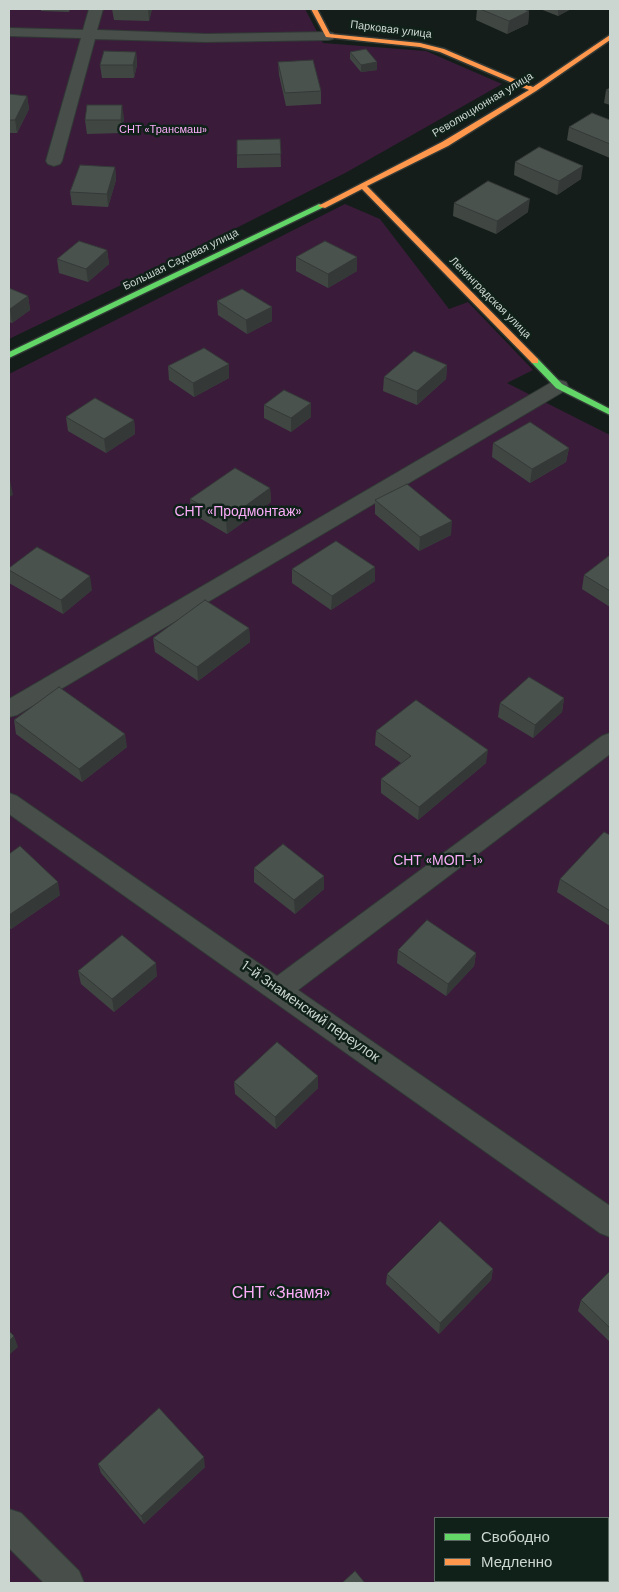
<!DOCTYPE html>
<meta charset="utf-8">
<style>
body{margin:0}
#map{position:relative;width:619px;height:1592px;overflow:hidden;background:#141d19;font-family:"DM Sans",sans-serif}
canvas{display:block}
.frame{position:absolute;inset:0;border:10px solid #cbd6d0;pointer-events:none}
.legend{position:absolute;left:434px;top:1517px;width:175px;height:65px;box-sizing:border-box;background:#102119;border:1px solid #5b6962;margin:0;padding:6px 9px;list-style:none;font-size:15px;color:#cbd6d0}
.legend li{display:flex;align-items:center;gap:10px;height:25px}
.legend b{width:25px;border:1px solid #5b6962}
</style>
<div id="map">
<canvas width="619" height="1592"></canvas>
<div class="frame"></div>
<ul class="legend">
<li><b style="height:6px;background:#63d668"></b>Свободно</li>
<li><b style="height:6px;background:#ff974d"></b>Медленно</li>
</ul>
</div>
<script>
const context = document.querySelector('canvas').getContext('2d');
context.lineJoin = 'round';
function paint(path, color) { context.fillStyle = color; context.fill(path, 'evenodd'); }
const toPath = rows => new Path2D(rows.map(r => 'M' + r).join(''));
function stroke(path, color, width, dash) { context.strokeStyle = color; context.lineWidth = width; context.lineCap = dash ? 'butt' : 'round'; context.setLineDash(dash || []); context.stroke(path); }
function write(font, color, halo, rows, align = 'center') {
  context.font = font + ' "DM Sans",sans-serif'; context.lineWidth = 5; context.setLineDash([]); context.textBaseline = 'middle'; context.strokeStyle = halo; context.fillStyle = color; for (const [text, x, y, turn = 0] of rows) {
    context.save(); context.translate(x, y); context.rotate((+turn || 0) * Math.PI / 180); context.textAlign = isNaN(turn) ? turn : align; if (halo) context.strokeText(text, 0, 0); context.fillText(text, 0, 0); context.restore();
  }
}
const green = toPath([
 [9,9,305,9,323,43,426,51,502,84,347,172,171,261,9,339],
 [345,204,380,219,449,309,468,302,533,370,507,383,610,435,610,1583,9,1583,9,374],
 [435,1518,608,1518,608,1581,435,1581]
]);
const lane = toPath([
 [89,9,103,9,97,30,206,34,328,32,333,33,335,36,333,39,328,40,206,42,95,39,62,161,60,164,54,166,48,164,46,161,81,38,9,36,9,28,83,30,89,9],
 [559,380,566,382,568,386,566,390,17,715,9,717,9,699,552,382,559,380],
 [610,733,610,754,298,990,610,1206,610,1237,600,1233,9,814,9,793,17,796,277,976,602,736,610,733],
 [9,1509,21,1513,79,1571,84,1583,44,1583,9,1548,9,1509]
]);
const fast = toPath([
 [319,204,326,206,9,358,9,352,319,204],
 [535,358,538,359,562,384,610,409,610,415,556,388,532,363,531,361,535,358]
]);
const slow = toPath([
 [311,9,317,9,330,34,420,43,444,49,533,87,610,35,610,40,536,91,448,146,367,186,538,359,538,363,532,363,362,189,325,208,318,206,442,142,529,90,440,52,420,47,326,37,311,9]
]);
const wall = toPath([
 [41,9,70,9,69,12,41,11],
 [112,9,152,9,149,21,114,20],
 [477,9,523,9,529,11,528,24,507,34,476,20],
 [540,9,571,9,558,16],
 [136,52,137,65,134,78,102,78,100,65],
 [350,52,377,70,361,72,350,59],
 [278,62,321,91,321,104,286,106,279,75],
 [610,88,610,105,604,103,606,90],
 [9,94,27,96,29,109,17,133,9,133],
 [124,118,122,133,87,134,85,120],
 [610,120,610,158,567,140,569,127],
 [280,139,281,167,237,168,237,155],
 [515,162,581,179,557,195,514,175],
 [115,167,116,180,108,207,72,205,70,192],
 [454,203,528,212,496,234,453,216],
 [107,250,109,264,88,282,59,273,57,259],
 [296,257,357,271,328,288,296,271],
 [9,288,28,296,30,310,12,323,9,322],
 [217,301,272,321,247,334,218,315],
 [229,364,229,378,194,397,169,380,168,366],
 [447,365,446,379,417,405,383,391,384,377],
 [311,403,311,417,291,432,264,418,264,405],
 [66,417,134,420,135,434,106,453,68,431],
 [493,443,569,448,566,462,530,483,492,457],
 [270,488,271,502,227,534,191,513,190,499],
 [375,500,451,535,419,551,375,514],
 [610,555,610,607,582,589,584,575],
 [375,567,375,581,331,610,292,583,292,569],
 [9,568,92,590,63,614,9,583],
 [249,628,250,642,198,681,155,652,153,638],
 [564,698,562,712,533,738,498,717,500,703],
 [14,720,127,747,82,782,16,734],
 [376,731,486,763,418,820,381,793,381,779,401,763,375,745],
 [610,835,610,926,557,892,560,879],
 [9,854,60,895,11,929,9,927],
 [254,868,324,876,324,889,295,914,254,882],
 [398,950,476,953,474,966,446,996,397,963],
 [78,971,157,976,114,1012,81,984],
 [318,1076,318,1088,276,1129,235,1094,234,1082],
 [493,1269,491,1280,439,1334,386,1284,387,1274],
 [610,1271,610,1342,578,1311,581,1300],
 [98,1464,205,1467,144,1524,101,1473]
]);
const shadedWall = toPath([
 [148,9,152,9,149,21],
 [558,9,571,9,558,16],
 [529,11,528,24,507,34,509,21],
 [136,52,137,65,134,78,133,65],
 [377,62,377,70,361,72,361,65],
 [27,96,29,109,17,133,15,120],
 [122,105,124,118,122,133,121,120],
 [583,166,581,179,557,195,559,181],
 [115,167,116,180,108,207,107,194],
 [530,199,528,212,496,234,497,221],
 [107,250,109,264,88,282,86,269],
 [357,257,357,271,328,288,328,274],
 [28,296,30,310,12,323,10,309],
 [272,307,272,321,247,334,246,320],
 [229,364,229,378,194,397,193,383],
 [447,365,446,379,417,405,417,391],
 [311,403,311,417,291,432,291,418],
 [134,420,135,434,106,453,104,439],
 [569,448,566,462,530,483,532,469],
 [10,481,13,495,9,497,9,482],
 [270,488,271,502,227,534,226,520],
 [452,521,451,535,419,551,420,537],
 [375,567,375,581,331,610,332,596],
 [90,576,92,590,63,614,61,600],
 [249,628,250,642,198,681,197,667],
 [564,698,562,712,533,738,535,725],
 [125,734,127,747,82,782,79,769],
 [488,750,486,763,418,820,419,807],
 [324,876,324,889,295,914,294,900],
 [58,882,60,895,11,929,9,920,9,915],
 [476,953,474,966,446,996,448,984],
 [156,963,157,976,114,1012,112,999],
 [318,1076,318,1088,276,1129,275,1117],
 [493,1269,491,1280,439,1334,440,1323],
 [14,1336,18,1347,9,1355,9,1341],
 [204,1457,205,1467,144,1524,141,1516]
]);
const building = toPath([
 [480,9,523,9,529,11,509,21,480,9],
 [366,49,377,62,361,65,350,52,366,49],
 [104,51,136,52,133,65,100,65,104,51],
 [313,60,321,91,285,93,278,62,313,60],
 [610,88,610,92,606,90,610,88],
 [9,94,27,96,15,120,9,120,9,94],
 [87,105,122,105,121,120,85,120,87,105],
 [592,113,610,120,610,144,569,127,592,113],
 [280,139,281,154,237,155,237,140,280,139],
 [539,147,583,166,559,181,515,162,539,147],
 [80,165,115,167,107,194,70,192,80,165],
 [488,181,530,199,497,221,454,203,488,181],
 [79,241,107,250,86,269,57,259,79,241],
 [325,241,357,257,328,274,296,257,325,241],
 [9,288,28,296,10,309,9,309,9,288],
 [242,289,272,307,246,320,217,301,242,289],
 [204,348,229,364,193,383,168,366,204,348],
 [414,351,447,365,417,391,384,377,414,351],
 [284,390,311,403,291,418,264,405,284,390],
 [95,398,134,420,104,439,66,417,95,398],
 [530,422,569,448,532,469,493,443,530,422],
 [235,468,270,488,226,520,190,499,235,468],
 [407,484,452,521,420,537,375,500,407,484],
 [336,541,375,567,332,596,292,569,336,541],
 [37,547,90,576,61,600,9,570,9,568,37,547],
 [610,555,610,591,584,575,610,555],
 [205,600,249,628,197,667,153,638,205,600],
 [529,677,564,698,535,725,500,703,529,677],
 [59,687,125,734,79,769,14,720,59,687],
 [416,700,488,750,419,807,381,779,411,756,376,731,416,700],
 [604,832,610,835,610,911,560,879,604,832],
 [283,844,324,876,294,900,254,868,283,844],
 [20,846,58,882,9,915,9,854,20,846],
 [427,920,476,953,448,984,398,950,427,920],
 [122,935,156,963,112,999,78,971,122,935],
 [277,1042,318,1076,275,1117,234,1082,277,1042],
 [440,1221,493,1269,440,1323,387,1274,440,1221],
 [610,1271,610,1328,581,1300,610,1271],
 [9,1331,14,1336,9,1341,9,1331],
 [159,1408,204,1457,141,1516,98,1464,159,1408],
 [355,1571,365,1583,342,1583,355,1571]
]);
const farStreetnames = [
 ["Парковая улица",391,30,7],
 ["Революционная улица",483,105,-31],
 ["Большая Садовая улица",181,260,-26],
 ["Ленинградская улица",490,298,45]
];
const farParknames = [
 ["СНТ «Трансмаш»",163,130]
];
const parkNames = [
 ["СНТ «Продмонтаж»",238,512],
 ["СНТ «МОП-1»",438,861]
];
const streetNames = [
 ["1-й Знаменский переулок",310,1012,35]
];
const nearParknames = [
 ["СНТ «Знамя»",281,1294]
];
paint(green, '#3a1c3a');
stroke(lane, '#313835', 2);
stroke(fast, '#313835', 3);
stroke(slow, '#313835', 3);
paint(lane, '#484f4b');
paint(fast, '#63d668');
paint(slow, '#ff974d');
paint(wall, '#404743');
paint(shadedWall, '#343937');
paint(building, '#4a524e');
stroke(building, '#343937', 1);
write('11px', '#cbd6d0', '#102119', farStreetnames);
write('11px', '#fcadf9', '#102119', farParknames);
write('14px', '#fcadf9', '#102119', parkNames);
write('14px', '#cbd6d0', '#102119', streetNames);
write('16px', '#fcadf9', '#102119', nearParknames);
</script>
